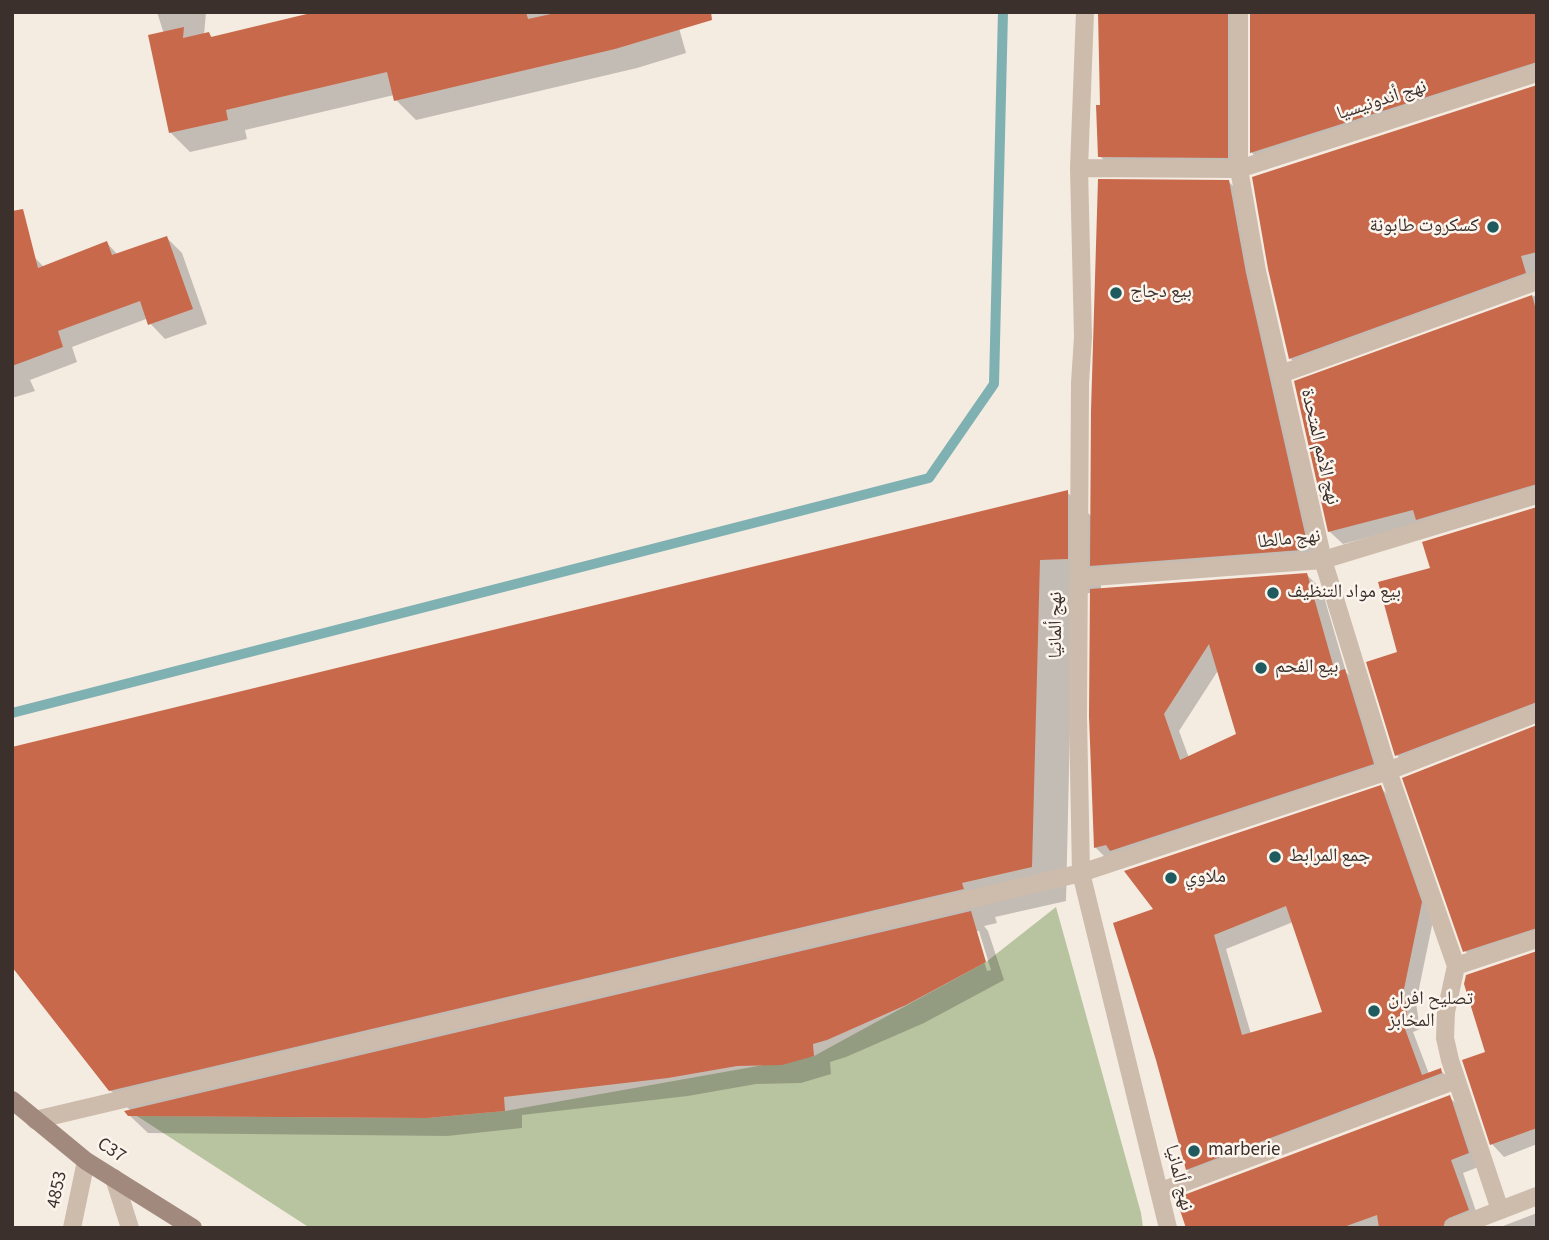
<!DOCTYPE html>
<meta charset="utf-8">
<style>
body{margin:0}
#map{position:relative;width:1549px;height:1240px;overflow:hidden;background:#f4ebe1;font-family:"Source Sans 3",sans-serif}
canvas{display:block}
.frame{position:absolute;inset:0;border:14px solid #3b302b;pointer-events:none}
</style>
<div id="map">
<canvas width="1549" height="1240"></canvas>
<div class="frame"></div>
</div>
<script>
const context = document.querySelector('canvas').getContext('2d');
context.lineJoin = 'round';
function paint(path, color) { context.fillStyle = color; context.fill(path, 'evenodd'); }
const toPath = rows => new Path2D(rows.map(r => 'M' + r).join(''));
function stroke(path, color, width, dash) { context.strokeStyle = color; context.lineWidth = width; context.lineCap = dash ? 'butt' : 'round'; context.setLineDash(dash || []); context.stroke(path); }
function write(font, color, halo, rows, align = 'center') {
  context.font = font + ' "Source Sans 3","Noto Naskh Arabic",sans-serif'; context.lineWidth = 5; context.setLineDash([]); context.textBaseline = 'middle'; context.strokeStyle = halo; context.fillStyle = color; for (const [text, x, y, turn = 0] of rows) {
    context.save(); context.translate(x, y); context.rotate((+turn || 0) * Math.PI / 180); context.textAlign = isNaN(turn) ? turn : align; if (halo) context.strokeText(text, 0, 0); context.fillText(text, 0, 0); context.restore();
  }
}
const green = toPath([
 [1056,907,1141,1213,1143,1228,310,1228,137,1116,427,1118,505,1111,814,1056,986,962]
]);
const shadow = toPath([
 [157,12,206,12,204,35,209,34,214,39,323,12,682,12,675,14,686,53,637,68,416,120,396,100,394,95,245,130,247,139,190,152,170,132,164,34],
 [1100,12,1252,12,1242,18,1240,169,1112,169,1100,156,1102,108],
 [1252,12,1537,12,1537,77,1264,165,1252,153],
 [1537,87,1537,286,1303,371,1290,358],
 [1229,182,1245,198,1321,554,1101,574,1101,590,1306,574,1322,590,1346,672,1360,687,1388,779,1111,863,1096,848,1092,593,1073,594,1066,901,995,917,997,923,984,926,988,931,1004,980,924,1023,846,1057,830,1062,831,1074,801,1083,756,1084,688,1096,522,1115,522,1128,447,1136,148,1133,129,1115,131,1111,110,1090,1067,492,1092,517],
 [1219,669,1238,735,1189,758,1179,731],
 [975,931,979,931,991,970,987,971],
 [167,238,182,253,207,324,165,339,146,319,72,347,77,362,30,380,35,391,12,398,12,300,34,257,45,268,107,243,118,255],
 [1537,295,1537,499,1422,523,1343,544,1330,532,1296,383],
 [1537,509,1537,718,1409,768,1397,755,1400,653,1432,569],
 [1537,727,1537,943,1477,963,1465,951],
 [1380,787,1394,801,1434,916,1416,1003,1420,1029,1413,1032,1429,1074,1440,1070,1454,1083,1201,1182,1187,1169,1155,909],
 [1293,922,1325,1013,1251,1034,1226,949],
 [1537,953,1537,1144,1504,1157,1492,1144,1487,1053],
 [1449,1097,1462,1109,1481,1166,1463,1173,1480,1223,1469,1228,1188,1228],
 [1537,1213,1537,1228,1498,1228]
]);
const stream = toPath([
 [12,713,929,478,994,384,1003,12]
]);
const building = toPath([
 [315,12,526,12,528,19,560,12,711,12,712,20,615,49,394,101,387,72,226,110,228,120,169,133,148,35,184,27,183,38,209,32,211,37],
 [1098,12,1228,12,1228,158,1098,157,1096,105,1100,105],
 [1250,12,1537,12,1537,62,1250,153],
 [1537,85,1537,252,1521,256,1526,273,1289,359,1268,269,1252,177],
 [1098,179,1229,180,1246,273,1306,538,1298,540,1301,550,1090,566,1091,411],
 [23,209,38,268,107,241,112,255,167,236,193,309,148,325,140,301,58,331,63,347,12,366,12,211],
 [1532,295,1537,314,1537,484,1416,520,1413,510,1328,532,1294,381],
 [1068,490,1068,559,1040,560,1032,867,962,883,964,889,109,1091,12,967,12,747],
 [1537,507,1537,702,1395,756,1366,662,1397,652,1378,582,1430,568,1422,542],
 [1307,573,1335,672,1345,669,1374,764,1110,851,1106,845,1094,848,1089,716,1090,589],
 [1209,644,1236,734,1180,760,1164,714],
 [1537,725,1537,928,1463,952,1402,778],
 [1381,785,1422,902,1404,989,1407,1015,1401,1018,1422,1075,1441,1068,1442,1073,1186,1170,1156,1060,1113,923,1153,909,1124,871],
 [1286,906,1322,1012,1242,1035,1214,935],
 [971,911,986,962,906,1005,827,1040,813,1044,814,1056,782,1065,737,1066,668,1078,504,1097,505,1111,427,1118,128,1116,124,1111],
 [1537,951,1537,1128,1490,1145,1462,1060,1485,1052,1464,984,1466,975],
 [1450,1095,1469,1153,1451,1160,1469,1210,1449,1218,1445,1221,1443,1228,1379,1228,1377,1215,1341,1228,1186,1228,1176,1198]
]);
const service = toPath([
 [35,1120,1081,873]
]);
const minor = toPath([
 [1085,12,1079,168,1083,337,1080,383,1078,716,1081,873,1168,1228],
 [1239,12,1239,169,1257,271,1323,560,1388,771,1456,966,1446,1012,1445,1038,1450,1060,1500,1210],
 [1079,168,1239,169,1537,73],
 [1281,374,1537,281],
 [1079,578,1323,560,1537,495],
 [1081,873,1388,771,1537,713],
 [1456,966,1537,939],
 [1159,1192,1456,1080],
 [72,1228,86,1161],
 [1454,1228,1537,1196]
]);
const tertiary = toPath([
 [114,1178,130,1228]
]);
const secondary = toPath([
 [12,1100,86,1161,193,1228]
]);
const markers = [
 [1493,227,7,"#1f5a5e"],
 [1116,293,7,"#1f5a5e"],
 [1273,593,7,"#1f5a5e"],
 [1261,668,7,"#1f5a5e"],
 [1275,857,7,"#1f5a5e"],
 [1171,878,7,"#1f5a5e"],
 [1374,1011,7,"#1f5a5e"],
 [1194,1151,7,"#1f5a5e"]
];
const streetNames = [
 ["نهج أندونيسيا",1382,101,-18],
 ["نهج الأمم المتحدة",1319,447,77],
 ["نهج مالطا",1289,540,-6],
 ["نهج ألمانيا",1057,625,-90],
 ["C37",111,1151,33],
 ["نهج ألمانيا",1178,1178,76],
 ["4853",58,1190,-78]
];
const poiNames = [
 ["كسكروت طابونة",1479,227,"right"],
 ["بيع دجاج",1130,293],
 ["بيع مواد التنظيف",1287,593],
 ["بيع الفحم",1275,668],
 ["جمع المرابط",1289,857],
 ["ملاوي",1185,878],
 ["تصليح افران",1388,1000],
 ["المخابز",1388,1022],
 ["marberie",1208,1151]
];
paint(green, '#b8c4a0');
paint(shadow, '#0003');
stroke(stream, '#7fb0b2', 10);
paint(building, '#c8694b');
stroke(service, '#cdbbac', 18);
stroke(minor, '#cdbbac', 18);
stroke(tertiary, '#cdbbac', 18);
stroke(secondary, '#a18a7d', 18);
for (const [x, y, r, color] of markers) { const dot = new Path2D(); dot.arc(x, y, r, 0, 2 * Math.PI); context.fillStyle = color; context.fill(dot); stroke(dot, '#fbf5ee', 2.5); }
write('19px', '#3b302b', '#fbf5ee', streetNames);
write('19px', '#3b302b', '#fbf5ee', poiNames, 'left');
</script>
